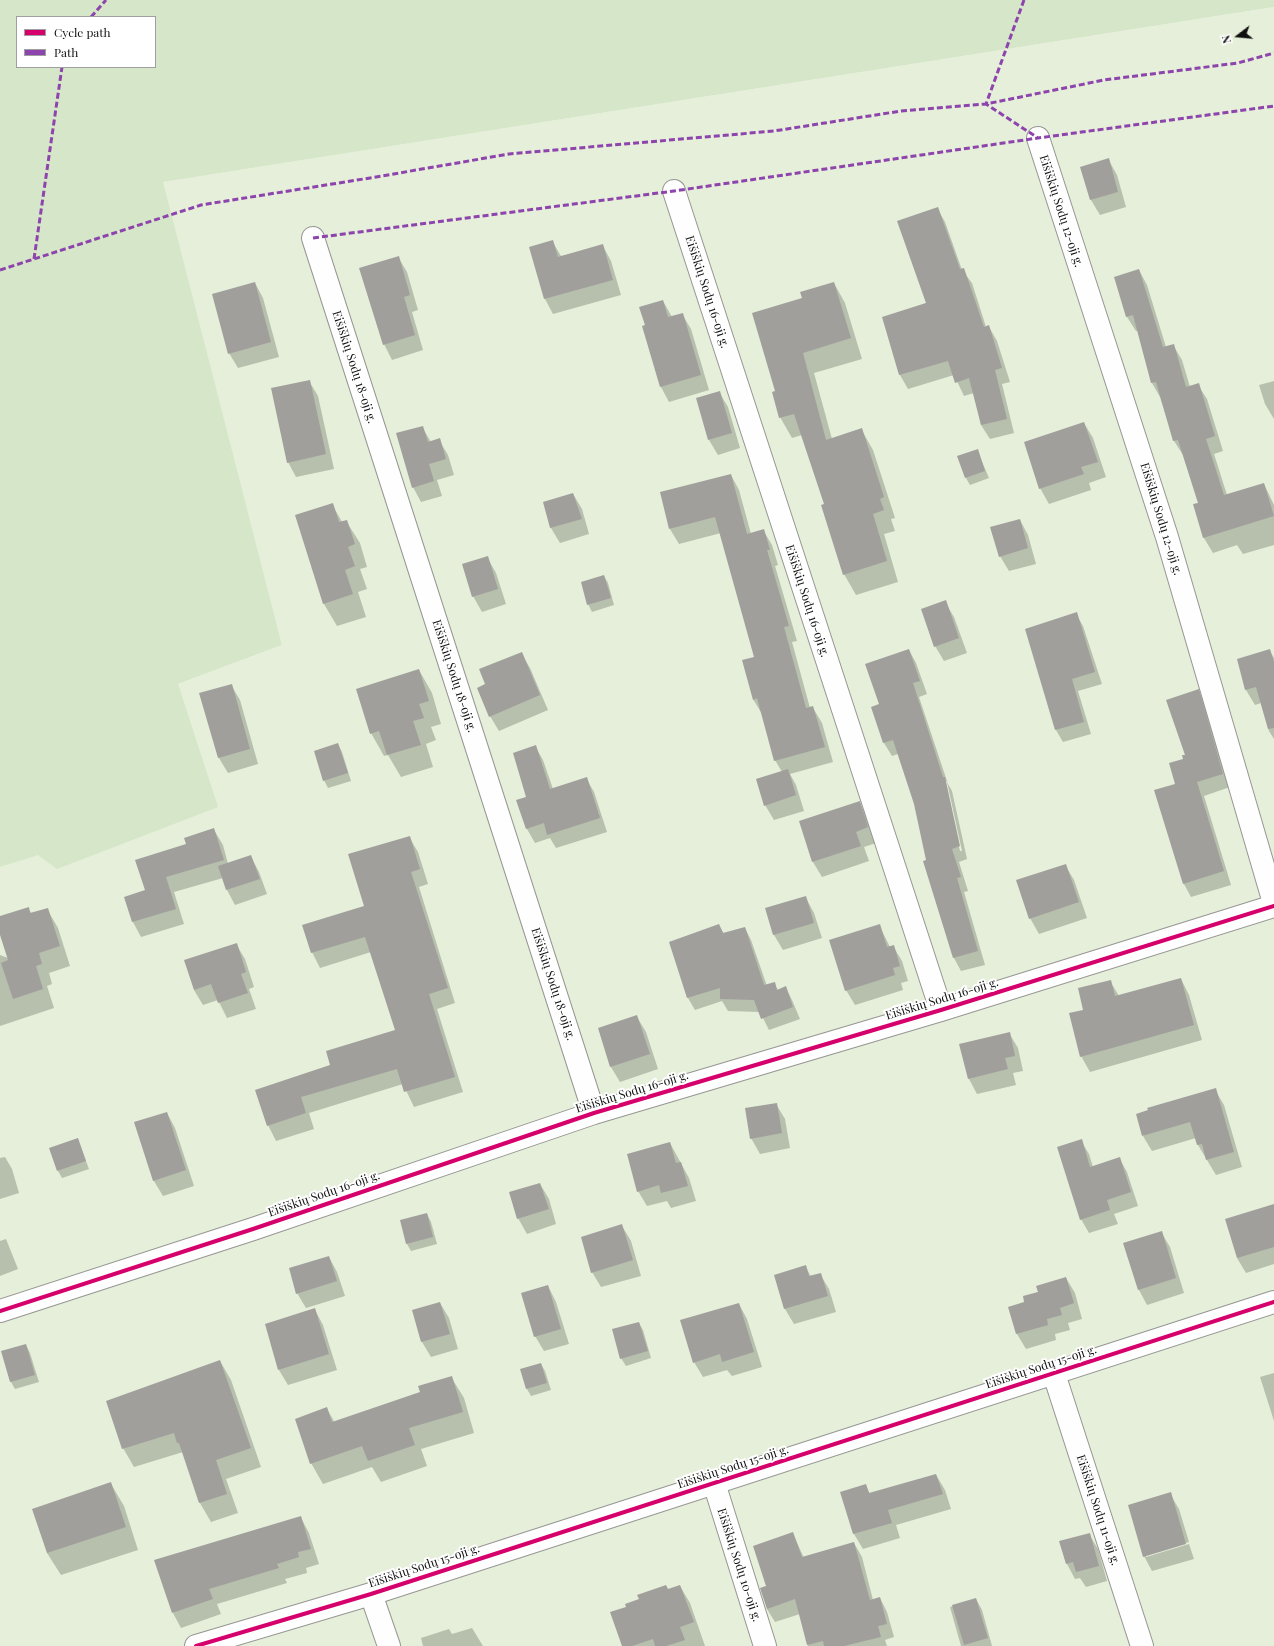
<!DOCTYPE html>
<meta charset="utf-8">
<style>
body{margin:0}
#map{position:relative;width:1274px;height:1646px;overflow:hidden;background:#fcfbf7;font-family:"Playfair Display",serif}
canvas{display:block}
.legend{position:absolute;left:16px;top:16px;width:140px;height:52px;box-sizing:border-box;background:#fff;border:1px solid #9f9f9f;margin:0;padding:5px 7px;list-style:none;font-size:12px;color:#101010}
.legend li{display:flex;align-items:center;gap:8px;height:20px}
.legend b{width:20px;border:1px solid #9f9f9f}
.north{position:absolute;left:1218px;top:16px;width:40px;height:40px;-webkit-text-stroke:3px #fff;paint-order:stroke;rotate:254deg;font-size:11px;font-weight:700;line-height:16px;text-align:center;color:#101010}
.north::after{content:'';display:block;margin:auto;width:14px;height:18px;background:#101010;clip-path:polygon(50% 0,100% 100%,50% 72%,0 100%)}
</style>
<div id="map">
<canvas width="1274" height="1646"></canvas>
<ul class="legend">
<li><b style="height:5px;background:#d6006c"></b>Cycle path</li>
<li><b style="height:5px;background:#8e44ad"></b>Path</li>
</ul>
<div class="north">N</div>
</div>
<script>
const context = document.querySelector('canvas').getContext('2d');
context.lineJoin = 'round';
function paint(path, color) { context.fillStyle = color; context.fill(path, 'evenodd'); }
const toPath = rows => new Path2D(rows.map(r => 'M' + r).join(''));
function stroke(path, color, width, dash) { context.strokeStyle = color; context.lineWidth = width; context.lineCap = dash ? 'butt' : 'round'; context.setLineDash(dash || []); context.stroke(path); }
function write(font, color, halo, rows, align = 'center') {
  context.font = font + ' "Playfair Display",serif'; context.lineWidth = 4; context.setLineDash([]); context.textBaseline = 'middle'; context.strokeStyle = halo; context.fillStyle = color; for (const [text, x, y, turn = 0] of rows) {
    context.save(); context.translate(x, y); context.rotate((+turn || 0) * Math.PI / 180); context.textAlign = isNaN(turn) ? turn : align; if (halo) context.strokeText(text, 0, 0); context.fillText(text, 0, 0); context.restore();
  }
}
const green = toPath([
 [1274,7,1274,1646,0,1646,0,867,38,854,178,684,282,645,162,182]
]);
const forest = toPath([
 [0,0,1274,0,1274,7,163,182,282,645,178,684,218,807,57,869,38,855,0,867],
 [17,17,155,17,155,67,17,67]
]);
const shadow = toPath([
 [1108,159,1117,175,1126,207,1100,215,1091,200],
 [937,208,945,222,962,270,972,283,986,327,989,327,997,341,1010,382,1002,384,1014,433,990,439,981,425,974,393,964,396,954,375,908,389,900,375,883,318,927,303],
 [552,241,561,256,603,246,611,261,621,295,553,314,545,299,530,248],
 [398,257,407,272,418,310,412,312,423,350,392,360,384,344],
 [1139,270,1147,285,1166,347,1173,345,1182,360,1190,387,1198,385,1207,399,1223,451,1214,454,1227,495,1264,484,1274,505,1274,545,1243,554,1237,545,1213,553,1204,538,1194,505,1199,503,1183,455,1174,441,1160,397,1152,383,1138,331,1136,331,1127,317,1115,278],
 [255,283,263,298,279,357,238,368,229,353],
 [834,283,845,303,862,359,814,373,832,439,861,429,873,450,895,518,891,519,895,531,884,534,898,582,856,595,844,574,825,505,802,435,792,438,780,417,776,392,803,298],
 [663,301,672,317,682,314,691,329,709,390,669,402,661,387,646,326],
 [309,381,318,396,334,469,296,477,288,462],
 [1274,381,1274,419,1265,404,1259,385],
 [719,392,728,407,740,448,718,455,709,440],
 [1084,423,1093,438,1106,477,1089,483,1091,490,1049,504,1040,488],
 [422,427,431,442,439,440,448,455,454,475,437,480,442,496,421,502,413,487],
 [977,450,989,478,970,485,966,478],
 [731,475,739,490,751,534,763,530,772,545,778,565,775,566,797,641,792,642,810,708,813,708,822,723,833,762,790,774,796,785,804,811,774,820,765,805,782,772,775,760,762,714,753,699,755,658,721,533,679,544,670,529],
 [573,494,582,509,589,534,560,543,551,528,544,502],
 [332,504,342,522,346,521,360,543,367,567,360,569,367,589,358,592,366,617,337,626,324,604,296,516],
 [1020,520,1028,535,1036,564,1009,571,1000,556],
 [487,557,496,573,506,604,482,612,473,596],
 [604,576,608,583,614,605,592,612,588,604],
 [945,602,954,617,967,653,944,661,935,646],
 [1076,614,1083,626,1102,684,1078,691,1091,734,1063,742,1056,730,1026,629],
 [909,650,916,663,927,694,919,697,948,784,952,791,967,859,959,862,968,891,964,892,985,965,961,971,954,958,924,862,927,861,915,804,898,754,892,756,884,743,880,705],
 [944,779,947,782,962,851,960,851],
 [1270,651,1274,658,1274,739,1269,731,1261,703,1255,705,1246,690,1238,660],
 [521,653,530,668,548,710,499,731,490,716,487,684],
 [419,670,432,693,441,724,431,727,436,740,426,744,433,767,401,777,388,755,384,756,371,733],
 [231,685,240,700,258,764,228,773,219,758,200,694],
 [1198,691,1206,704,1230,787,1204,796,1231,885,1191,897,1184,884,1177,784,1186,755],
 [338,744,342,752,351,781,328,788,324,780],
 [535,746,543,760,553,789,586,778,594,792,607,832,556,848,550,838,535,843,527,829,517,801,528,797],
 [859,803,868,818,876,843,864,847,869,861,822,877,813,862,800,822],
 [214,830,223,845,228,864,251,857,259,872,267,894,235,905,227,890,223,878,174,892,184,924,141,937,133,922,125,898,146,891,187,845],
 [409,837,418,852,428,884,419,887,455,1003,437,1009,463,1092,414,1107,403,1084,309,1113,314,1129,276,1141,268,1125,332,1066,396,1031,371,952,320,968,312,952,365,907],
 [1065,865,1074,880,1087,918,1039,934,1030,918],
 [806,898,814,913,822,938,783,950,774,935,766,909],
 [28,908,32,914,47,909,58,928,70,966,49,973,52,984,47,986,54,1008,0,1026,0,955,8,958,0,931,0,917],
 [719,925,724,934,745,928,751,940,767,986,774,983,778,990,786,988,792,1000,800,1019,769,1030,760,1012,728,1011,722,1001,695,1010,688,998,670,942],
 [879,925,890,947,893,946,902,961,908,981,901,983,903,990,855,1005,846,990],
 [236,944,245,959,254,987,249,989,256,1009,227,1018,218,1000,203,1005,194,990],
 [1181,979,1189,995,1202,1040,1090,1072,1081,1056,1085,1010,1110,981,1119,996],
 [637,1017,646,1032,658,1069,620,1082,611,1067,599,1029],
 [1009,1033,1018,1048,1023,1071,1013,1073,1016,1085,977,1094,969,1079],
 [1215,1090,1224,1105,1242,1167,1216,1175,1198,1145,1196,1138,1152,1151,1143,1136],
 [776,1104,785,1119,790,1148,760,1154,751,1138],
 [167,1113,175,1128,194,1186,163,1196,154,1181,136,1123],
 [78,1140,89,1169,62,1178,58,1171],
 [1081,1141,1089,1154,1093,1167,1119,1158,1127,1172,1138,1206,1114,1214,1118,1224,1089,1233,1081,1219],
 [670,1143,689,1178,696,1201,671,1208,667,1201,647,1206,638,1191],
 [5,1157,12,1169,19,1193,0,1199,0,1158],
 [540,1184,549,1199,556,1224,527,1234,518,1218],
 [1274,1206,1274,1264,1246,1273,1237,1258],
 [427,1214,431,1222,437,1244,411,1251,407,1244],
 [622,1226,631,1241,641,1276,601,1287,592,1272],
 [1161,1232,1170,1247,1184,1293,1147,1305,1139,1290,1124,1244],
 [6,1239,18,1269,0,1276,0,1241],
 [329,1257,337,1272,345,1296,306,1308,297,1293],
 [806,1267,811,1277,820,1274,829,1289,836,1312,794,1324,785,1309,775,1276],
 [1066,1278,1075,1293,1082,1319,1068,1323,1070,1330,1055,1334,1056,1340,1026,1349,1017,1334,1026,1303,1039,1292],
 [548,1286,556,1302,569,1344,544,1351,535,1336],
 [440,1303,449,1318,458,1349,431,1357,422,1342,413,1311],
 [739,1304,747,1319,762,1367,732,1376,727,1370,703,1377,694,1362],
 [315,1310,323,1325,337,1370,288,1385,279,1370],
 [639,1323,643,1330,651,1358,626,1366,621,1358],
 [26,1345,30,1353,39,1382,15,1389,11,1382],
 [220,1361,231,1380,261,1467,226,1479,238,1513,211,1522,200,1503,183,1452,134,1467,123,1448],
 [541,1364,545,1371,551,1390,531,1396,527,1389,522,1370],
 [1274,1373,1274,1421,1260,1377],
 [451,1377,464,1398,474,1433,421,1449,427,1466,381,1482,372,1467,323,1484,311,1463,327,1409,335,1423,422,1393],
 [936,1475,945,1490,951,1509,896,1525,900,1538,863,1549,854,1534,841,1493,866,1486,870,1494],
 [111,1484,124,1506,138,1550,61,1575,47,1553],
 [1170,1494,1179,1509,1189,1542,1146,1555,1146,1557,1189,1544,1194,1559,1152,1571,1144,1556],
 [301,1518,309,1533,319,1564,306,1568,307,1573,285,1579,287,1583,217,1604,221,1614,181,1628,173,1613],
 [793,1534,804,1558,854,1543,862,1557,873,1600,880,1598,887,1612,894,1637,885,1640,887,1646,808,1646,800,1614,775,1622,767,1609,767,1587],
 [1089,1534,1098,1549,1107,1581,1086,1587,1080,1578,1075,1579,1067,1564,1060,1542],
 [680,1586,690,1603,705,1646,623,1646,627,1607],
 [976,1599,982,1610,992,1646,961,1646,950,1607],
 [472,1628,483,1646,423,1646,421,1638,449,1629,452,1634]
]);
const building = toPath([
 [1109,158,1118,192,1090,200,1080,167],
 [938,207,960,269,964,268,984,327,989,325,1002,368,995,370,1007,419,981,425,969,378,955,383,948,361,899,375,882,317,926,303,897,221],
 [553,240,558,257,603,244,613,280,544,299,529,247],
 [399,256,410,295,404,297,415,335,383,345,359,268],
 [1139,269,1163,347,1174,344,1186,387,1199,383,1215,436,1206,439,1224,495,1264,483,1274,516,1203,538,1193,504,1198,503,1178,440,1173,441,1156,382,1151,383,1133,315,1126,317,1114,277],
 [255,282,271,342,228,354,212,294],
 [834,282,851,338,803,353,826,440,862,428,884,497,880,499,884,510,873,514,887,561,843,575,821,505,824,504,794,414,779,418,772,392,775,391,752,313,802,298,800,292],
 [663,300,668,317,683,313,701,375,660,387,642,326,645,325,639,307],
 [310,380,326,454,287,463,271,388],
 [720,391,732,433,708,440,696,398],
 [1084,422,1098,462,1081,467,1084,474,1039,489,1024,442],
 [423,426,428,442,440,438,446,459,429,464,434,481,412,488,396,433],
 [978,449,985,471,965,478,957,456],
 [731,474,747,534,764,529,770,550,767,550,789,626,784,627,806,708,813,706,825,747,774,761,757,698,753,700,742,660,754,657,715,517,669,529,660,492],
 [573,493,582,519,550,528,543,502],
 [333,503,339,522,347,520,355,544,348,547,355,566,345,570,353,594,323,604,295,515],
 [1020,519,1028,548,999,557,990,527],
 [488,556,498,589,472,597,462,564],
 [604,575,611,598,587,605,581,582],
 [946,600,959,638,934,647,921,609],
 [1077,612,1095,672,1072,679,1084,722,1055,730,1025,629],
 [909,649,920,681,913,683,943,777,945,777,960,846,952,849,961,877,957,878,978,951,953,958,923,861,926,860,914,804,893,740,883,743,871,707,879,704,865,664],
 [1270,649,1274,662,1274,728,1268,729,1256,687,1245,690,1237,659],
 [522,652,540,695,489,717,477,688,485,684,479,669],
 [419,669,429,701,419,704,424,718,413,721,421,745,387,755,379,731,370,734,356,689],
 [232,684,250,749,218,758,199,693],
 [1199,689,1223,774,1197,782,1224,871,1183,884,1154,790,1175,784,1169,763,1183,759,1182,755,1185,755,1166,700],
 [338,743,348,773,323,781,314,751],
 [536,745,550,789,587,777,600,818,547,835,544,823,526,829,516,800,526,797,513,753],
 [788,769,796,795,764,806,756,779],
 [860,801,868,827,856,832,861,846,812,862,799,821],
 [214,828,224,860,166,877,176,909,132,922,124,897,145,890,135,860,186,844,184,838],
 [410,836,420,869,411,872,448,988,429,994,455,1077,404,1092,397,1069,301,1097,306,1113,267,1126,255,1090,330,1065,326,1051,395,1030,365,937,311,953,302,925,364,906,348,854],
 [251,855,260,879,226,890,218,866],
 [1066,864,1079,902,1029,919,1016,880],
 [806,896,814,923,773,935,765,908],
 [29,907,30,913,48,908,60,946,39,953,42,964,36,966,43,989,13,999,1,963,8,960,0,935,0,916],
 [719,924,723,933,745,927,764,985,775,982,777,990,786,986,793,1007,761,1019,754,1000,720,999,720,988,687,998,669,942],
 [880,924,887,947,894,945,900,966,893,968,895,975,845,991,829,940],
 [237,943,246,972,241,974,248,993,218,1003,211,984,194,990,184,960],
 [1181,978,1194,1025,1080,1057,1069,1013,1083,1010,1078,988,1111,980,1115,996],
 [637,1015,650,1054,610,1067,598,1028],
 [1010,1032,1015,1056,1005,1058,1008,1069,968,1079,959,1044],
 [1216,1088,1234,1152,1206,1160,1202,1144,1197,1145,1190,1122,1142,1136,1136,1114,1148,1110,1147,1108],
 [777,1103,782,1133,750,1139,745,1108],
 [167,1112,186,1170,153,1181,134,1122],
 [78,1138,86,1161,57,1171,49,1148],
 [1082,1139,1090,1167,1120,1157,1131,1192,1107,1200,1110,1210,1080,1220,1057,1147],
 [670,1142,676,1163,681,1162,688,1186,661,1193,659,1185,637,1192,627,1154],
 [540,1183,549,1209,517,1219,509,1192],
 [1274,1204,1274,1247,1237,1258,1225,1219],
 [427,1213,433,1237,406,1244,400,1220],
 [622,1224,633,1260,591,1273,581,1237],
 [1162,1231,1176,1278,1138,1290,1123,1243],
 [329,1256,337,1281,296,1294,289,1268],
 [806,1265,809,1276,821,1273,828,1296,784,1309,774,1275],
 [1066,1277,1074,1303,1060,1308,1062,1315,1047,1319,1048,1325,1016,1334,1008,1307,1024,1302,1023,1296,1038,1292,1036,1286],
 [548,1285,561,1329,534,1337,521,1293],
 [440,1302,450,1334,421,1342,412,1310],
 [739,1303,754,1352,722,1362,720,1354,693,1363,680,1320],
 [315,1308,329,1354,278,1370,265,1324],
 [639,1322,648,1351,620,1359,612,1329],
 [26,1344,35,1375,10,1382,1,1351],
 [220,1360,251,1448,216,1460,227,1494,199,1503,179,1443,177,1443,174,1433,122,1449,106,1401],
 [541,1363,547,1383,526,1389,520,1369],
 [452,1376,463,1412,409,1428,415,1445,368,1461,362,1446,310,1464,295,1419,327,1407,332,1422,420,1392,418,1386],
 [936,1474,943,1494,888,1510,892,1523,853,1534,840,1492,866,1484,869,1493],
 [111,1482,126,1527,47,1553,32,1509],
 [1171,1492,1186,1544,1143,1557,1128,1505],
 [301,1516,311,1549,298,1552,299,1557,277,1564,279,1568,209,1589,213,1599,172,1613,154,1560],
 [793,1532,802,1557,854,1542,870,1600,880,1597,887,1624,878,1626,881,1637,844,1646,824,1646,823,1641,807,1645,795,1599,767,1609,760,1588,766,1586,753,1546],
 [1090,1533,1099,1566,1076,1572,1073,1562,1066,1564,1059,1541],
 [666,1585,668,1589,680,1585,694,1622,680,1627,685,1640,666,1646,655,1646,653,1639,632,1646,622,1646,610,1612,626,1607,625,1604,639,1599,637,1595],
 [976,1598,988,1638,964,1645,952,1605]
]);
const street = toPath([
 [1038,138,1167,537,1274,903],
 [674,191,941,1010],
 [313,238,594,1113],
 [0,1311,253,1229,594,1113,941,1010,1274,906],
 [1054,1374,1142,1646],
 [714,1483,765,1646],
 [371,1594,389,1646],
 [196,1646,371,1594,1274,1302]
]);
const quiet = toPath([
 [1024,0,986,104,1038,138],
 [91,17,106,0],
 [313,238,674,191,1038,138,1274,106],
 [34,259,62,67],
 [0,270,201,205,376,177,509,154,774,131,901,111,986,104,1104,80,1238,63,1274,53]
]);
const cycleway = toPath([
 [0,1311,253,1229,594,1113,941,1010,1274,906],
 [196,1646,371,1594,1274,1302]
]);
const streetNames = [
 ["Eišiškių Sodų 12-oji g.",1061,211,72],
 ["Eišiškių Sodų 16-oji g.",707,292,72],
 ["Eišiškių Sodų 18-oji g.",354,367,72],
 ["Eišiškių Sodų 12-oji g.",1161,519,73],
 ["Eišiškių Sodų 16-oji g.",807,601,72],
 ["Eišiškių Sodų 18-oji g.",454,676,72],
 ["Eišiškių Sodų 18-oji g.",553,984,72],
 ["Eišiškių Sodų 16-oji g.",942,999,-17],
 ["Eišiškių Sodų 16-oji g.",632,1092,-17],
 ["Eišiškių Sodų 16-oji g.",324,1194,-19],
 ["Eišiškių Sodų 15-oji g.",1041,1367,-18],
 ["Eišiškių Sodų 15-oji g.",733,1467,-18],
 ["Eišiškių Sodų 11-oji g.",1098,1510,72],
 ["Eišiškių Sodų 10-oji g.",739,1565,72],
 ["Eišiškių Sodų 15-oji g.",424,1566,-18]
];
paint(green, '#e5efd9');
paint(forest, '#d6e6c8');
paint(shadow, '#0003');
paint(building, '#a09f9c');
stroke(street, '#969694', 24);
stroke(street, '#fffefe', 22);
stroke(quiet, '#8e44ad', 3, [6, 3]);
stroke(cycleway, '#d6006c', 4);
write('12px', '#101010', '#fff', streetNames);
</script>
